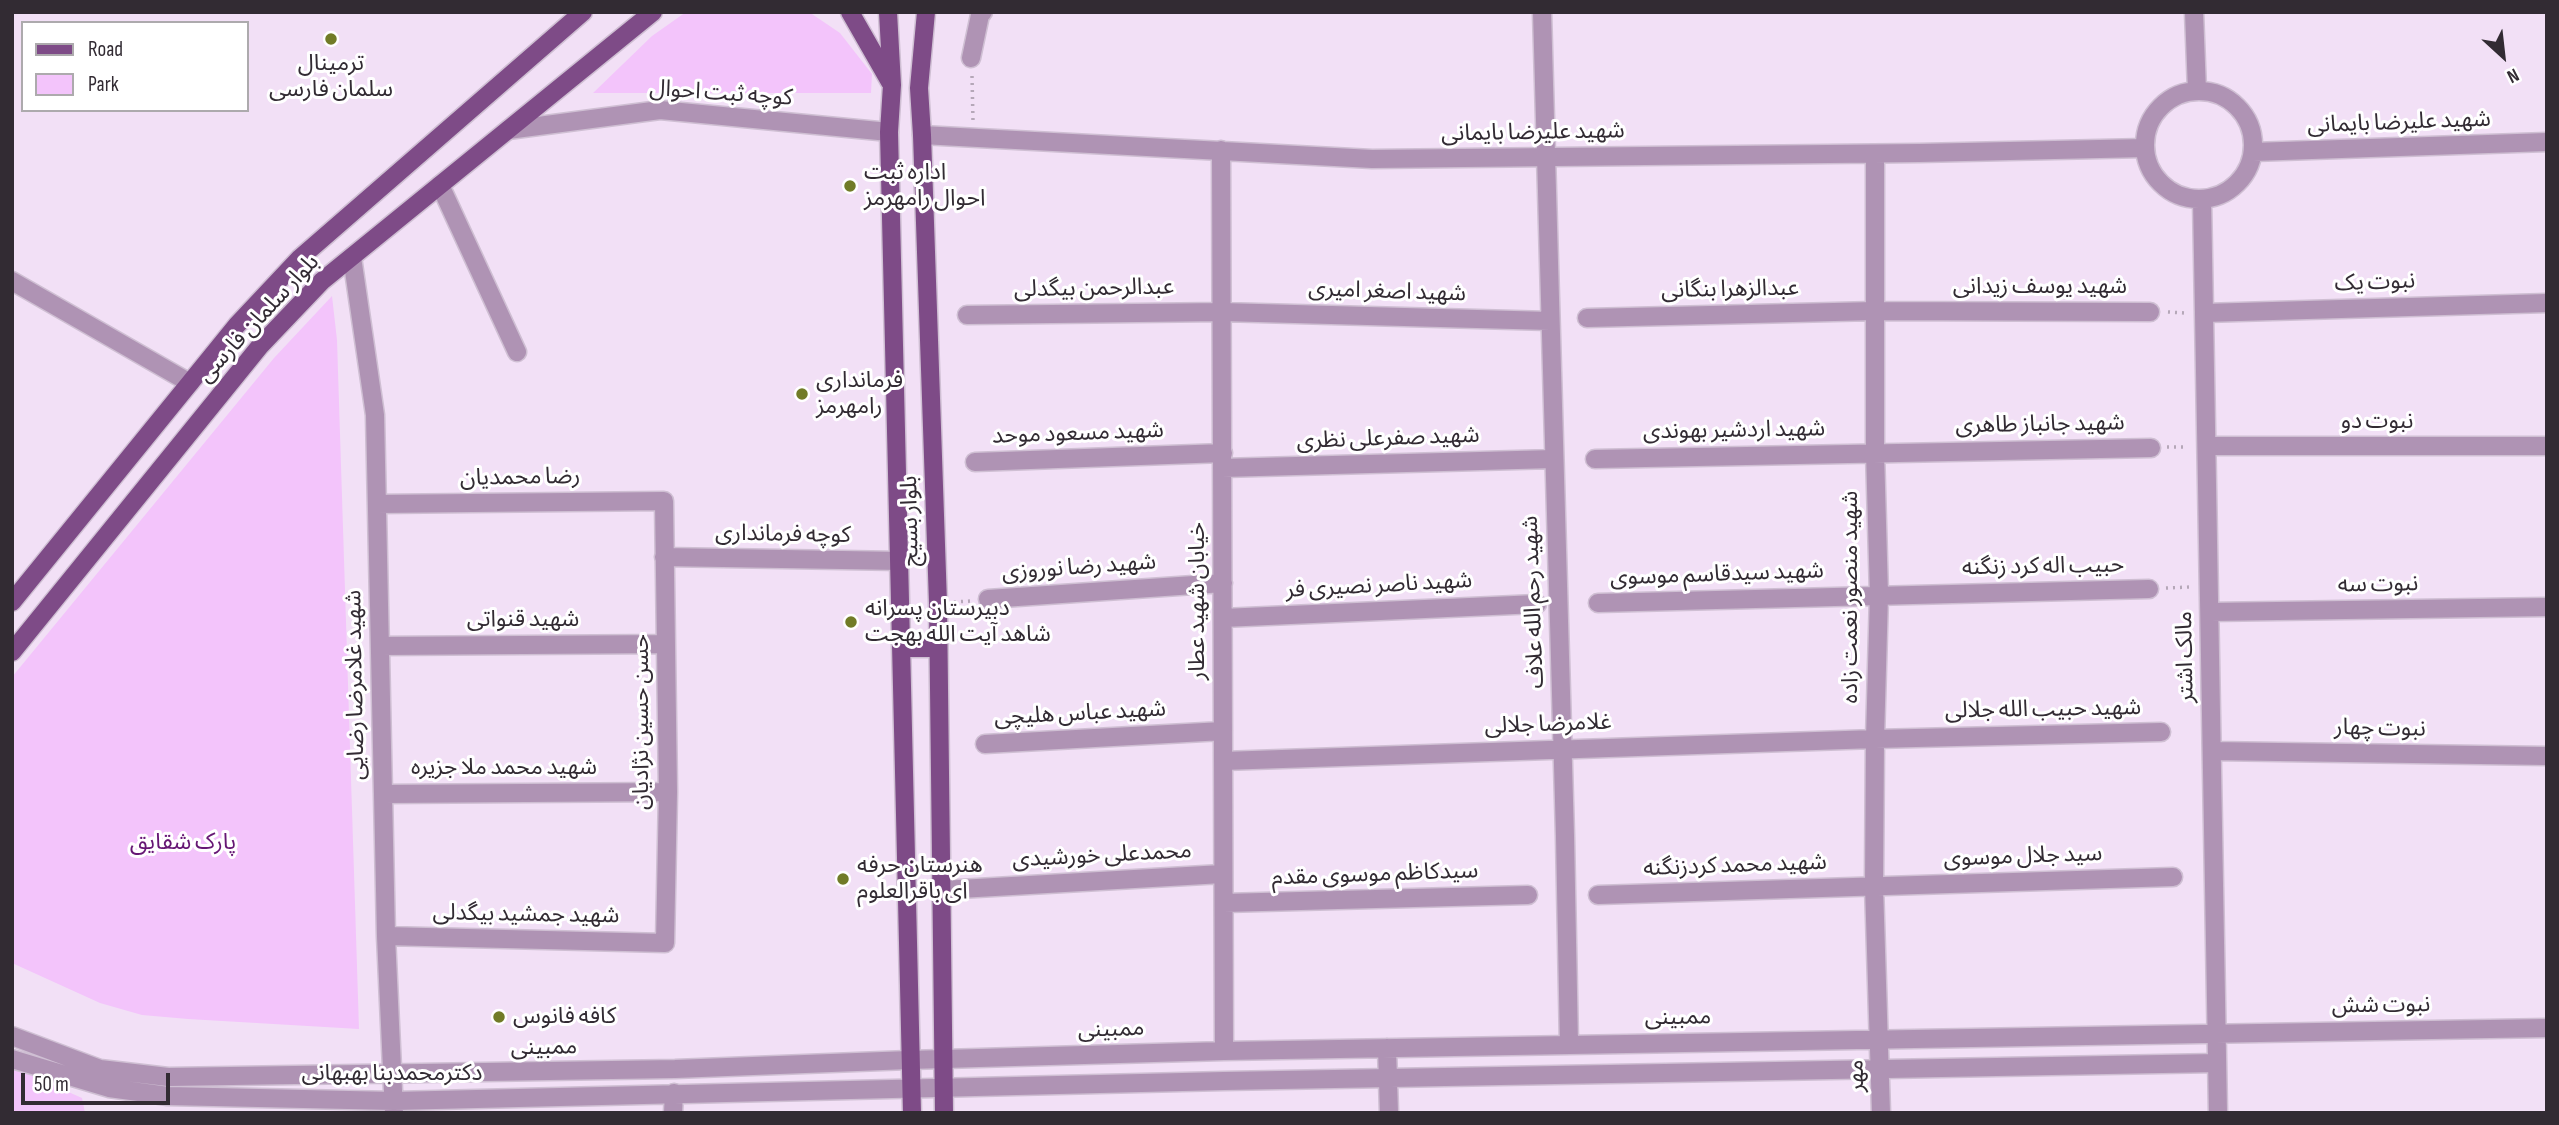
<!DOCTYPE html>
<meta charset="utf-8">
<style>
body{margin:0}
#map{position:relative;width:2559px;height:1125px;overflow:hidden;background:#f2e0f6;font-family:"Sofia Sans Condensed",sans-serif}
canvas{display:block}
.frame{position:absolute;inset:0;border:14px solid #322b33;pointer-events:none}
.legend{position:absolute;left:21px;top:21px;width:228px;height:91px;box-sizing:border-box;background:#fff;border:2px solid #adaaad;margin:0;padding:9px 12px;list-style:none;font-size:21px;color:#322b33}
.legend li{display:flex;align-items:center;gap:14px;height:35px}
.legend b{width:35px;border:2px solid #adaaad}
.north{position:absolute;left:2468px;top:21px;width:70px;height:70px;-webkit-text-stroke:5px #fff;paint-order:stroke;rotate:153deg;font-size:19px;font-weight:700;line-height:28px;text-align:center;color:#322b33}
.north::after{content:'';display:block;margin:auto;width:24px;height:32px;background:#322b33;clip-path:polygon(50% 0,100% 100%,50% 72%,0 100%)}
.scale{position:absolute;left:21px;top:1073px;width:149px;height:32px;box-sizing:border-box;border:4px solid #322b33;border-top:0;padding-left:9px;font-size:21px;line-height:24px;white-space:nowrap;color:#322b33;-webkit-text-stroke:5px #fff;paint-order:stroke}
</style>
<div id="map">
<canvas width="2559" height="1125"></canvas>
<div class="frame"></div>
<ul class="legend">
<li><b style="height:9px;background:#7e4b87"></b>Road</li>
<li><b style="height:19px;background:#f3c4fb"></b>Park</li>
</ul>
<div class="north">N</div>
<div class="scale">50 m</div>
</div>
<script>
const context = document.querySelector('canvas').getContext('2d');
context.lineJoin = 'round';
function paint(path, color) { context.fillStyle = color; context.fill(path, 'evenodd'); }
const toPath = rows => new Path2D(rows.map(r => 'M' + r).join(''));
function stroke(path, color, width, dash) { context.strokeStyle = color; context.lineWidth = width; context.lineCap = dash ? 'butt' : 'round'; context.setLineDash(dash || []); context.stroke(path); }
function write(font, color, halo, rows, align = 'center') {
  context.font = font + ' "Sofia Sans Condensed","Noto Sans Arabic",sans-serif'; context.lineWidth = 6; context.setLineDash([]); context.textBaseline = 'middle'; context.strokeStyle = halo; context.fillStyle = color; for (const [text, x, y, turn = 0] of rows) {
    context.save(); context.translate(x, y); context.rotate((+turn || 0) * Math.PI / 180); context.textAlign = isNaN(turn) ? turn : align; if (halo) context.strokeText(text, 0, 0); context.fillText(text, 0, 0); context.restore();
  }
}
const green = toPath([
 [686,12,809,12,840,33,872,74,871,93,593,93,652,36],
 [332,296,337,340,359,1029,188,1019,142,1015,100,1003,12,963,12,677,274,358],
 [12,1067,82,1098,85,1113,12,1113]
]);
const path = toPath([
 [972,76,973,121],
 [2168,312,2185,313],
 [2167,447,2187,447],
 [2166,588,2190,587],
 [954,602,971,601]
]);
const minor = toPath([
 [1542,12,1565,836,1569,1045],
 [2194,12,2197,91],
 [971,58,980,15,983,12],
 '2145 145a54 54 0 1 1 108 0a54 54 0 1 1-108 0Z',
 [508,130,660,110,889,132],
 [922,135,1372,159,1919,153,2145,148],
 [1221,150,1224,1051],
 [2253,152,2547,142],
 [1875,154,1875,452,1879,595,1875,739,1874,886,1881,1113],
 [440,185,517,352],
 [2202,199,2218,1113],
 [352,257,375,415,386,936,394,1113],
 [12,281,190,383],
 [2204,313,2547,303],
 [967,315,1222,312,1550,321],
 [1587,318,1875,311,2150,312],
 [2207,446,2547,446],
 [1595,459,2151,448],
 [975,462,1223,453],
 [1222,468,1554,459],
 [377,504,664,501,668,792,665,943,386,936],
 [664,557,901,561],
 [988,599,1223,583],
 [1598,603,2149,589],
 [2210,612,2547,607],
 [1223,618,1537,604],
 [380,646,666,644],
 [985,744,1223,731],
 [2212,751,2547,756],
 [1223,761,1875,739,2161,732],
 [383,794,668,792],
 [942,890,1222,874],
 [1598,895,2173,877],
 [1224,903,1528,895],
 [12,1036,100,1069,168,1077,675,1069,909,1060,1224,1051,2547,1028],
 [1387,1048,1389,1113],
 [12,1059,109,1088,168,1096,394,1101,1224,1081,2217,1063],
 [673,1113,674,1093]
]);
const major = toPath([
 [850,12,890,82],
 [888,12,892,85,889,132,912,1113],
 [926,12,919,88,922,135,938,603,944,1113],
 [12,602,237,325,300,258,583,12],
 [901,648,938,648],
 [12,652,260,346,322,281,653,12]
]);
const markers = [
 [331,39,7,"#717b27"],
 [850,186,7,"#717b27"],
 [802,394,7,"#717b27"],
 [851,622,7,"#717b27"],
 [843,879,7,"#717b27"],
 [499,1017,7,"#717b27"]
];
const poiNames = [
 ["ترمینال",331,64,"center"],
 ["سلمان فارسی",331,90,"center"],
 ["اداره ثبت",864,173],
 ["احوال رامهرمز",864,199],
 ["فرمانداری",816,381],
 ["رامهرمز",816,407],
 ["دبیرستان پسرانه",865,609],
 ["شاهد آیت الله بهجت",865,635],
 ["هنرستان حرفه",857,866],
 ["ای باقرالعلوم",857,892],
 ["کافه فانوس",513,1017]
];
const streetNames = [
 ["کوچه ثبت احوال",721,94,4],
 ["شهید علیرضا بایمانی",2399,123,-2],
 ["شهید علیرضا بایمانی",1533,133,-1],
 ["نبوت یک",2375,283,-2],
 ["شهید یوسف زیدانی",2040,287],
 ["عبدالرحمن بیگدلی",1094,289,-1],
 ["عبدالزهرا بنگانی",1730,290,-1],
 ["شهید اصغر امیری",1387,292,2],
 ["بلوار سلمان فارسی",259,319,-47],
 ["نبوت دو",2377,422],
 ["شهید جانباز طاهری",2040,425,-1],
 ["شهید اردشیر بهوندی",1734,431,-1],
 ["شهید مسعود موحد",1078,434,-2],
 ["شهید صفرعلی نظری",1388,439,-2],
 ["رضا محمدیان",520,478,-1],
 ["بلوار بسیج",911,521,-91],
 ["کوچه فرمانداری",783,535,1],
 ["حبیب اله کرد زنگنه",2043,567,-1],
 ["شهید رضا نوروزی",1079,568,-4],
 ["شهید سیدقاسم موسوی",1717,575,-2],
 ["نبوت سه",2378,585,-1],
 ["شهید ناصر نصیری فر",1379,586,-3],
 ["شهید منصور نعمت زاده",1851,597,-90],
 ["خیابان شهید عطار",1198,601,-90],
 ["شهید رحم الله علاف",1534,602,-92],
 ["شهید قنواتی",523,620],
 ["مالک اشتر",2186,657,-91],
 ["شهید غلامرضا رضایی",356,685,-91],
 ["شهید حبیب الله جلالی",2043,710,-1],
 ["شهید عباس هلیچی",1080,714,-3],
 ["حسن حسین نژادیان",642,722,-90],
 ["غلامرضا جلالی",1548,725,-2],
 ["نبوت چهار",2380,729,1],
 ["شهید محمد ملا جزیره",504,768],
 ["محمدعلی خورشیدی",1102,856,-3],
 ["سید جلال موسوی",2023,857,-2],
 ["شهید محمد کردزنگنه",1735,866,-2],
 ["سیدکاظم موسوی مقدم",1375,875,-2],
 ["شهید جمشید بیگدلی",526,915,1],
 ["نبوت شش",2381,1006,-1],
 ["ممبینی",1678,1018,-1],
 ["ممبینی",1111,1030,-2],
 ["ممبینی",544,1048,-1],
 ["دکترمحمدبنا بهبهانی",392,1074],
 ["مهر",1857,1076,-91]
];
const parkNames = [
 ["پارک شقایق",183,843]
];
paint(green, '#f3c4fb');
stroke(minor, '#cfbfd3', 21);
stroke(major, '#cfbfd3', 21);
stroke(path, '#b5a7b8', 3.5, [2, 5]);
stroke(minor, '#af93b4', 18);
stroke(major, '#7e4b87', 18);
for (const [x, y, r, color] of markers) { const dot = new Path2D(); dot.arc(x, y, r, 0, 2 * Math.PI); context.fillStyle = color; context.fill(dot); stroke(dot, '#fff', 2.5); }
write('23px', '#322b33', '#fff', poiNames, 'left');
write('23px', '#322b33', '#fff', streetNames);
write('23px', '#661774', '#fff', parkNames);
</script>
